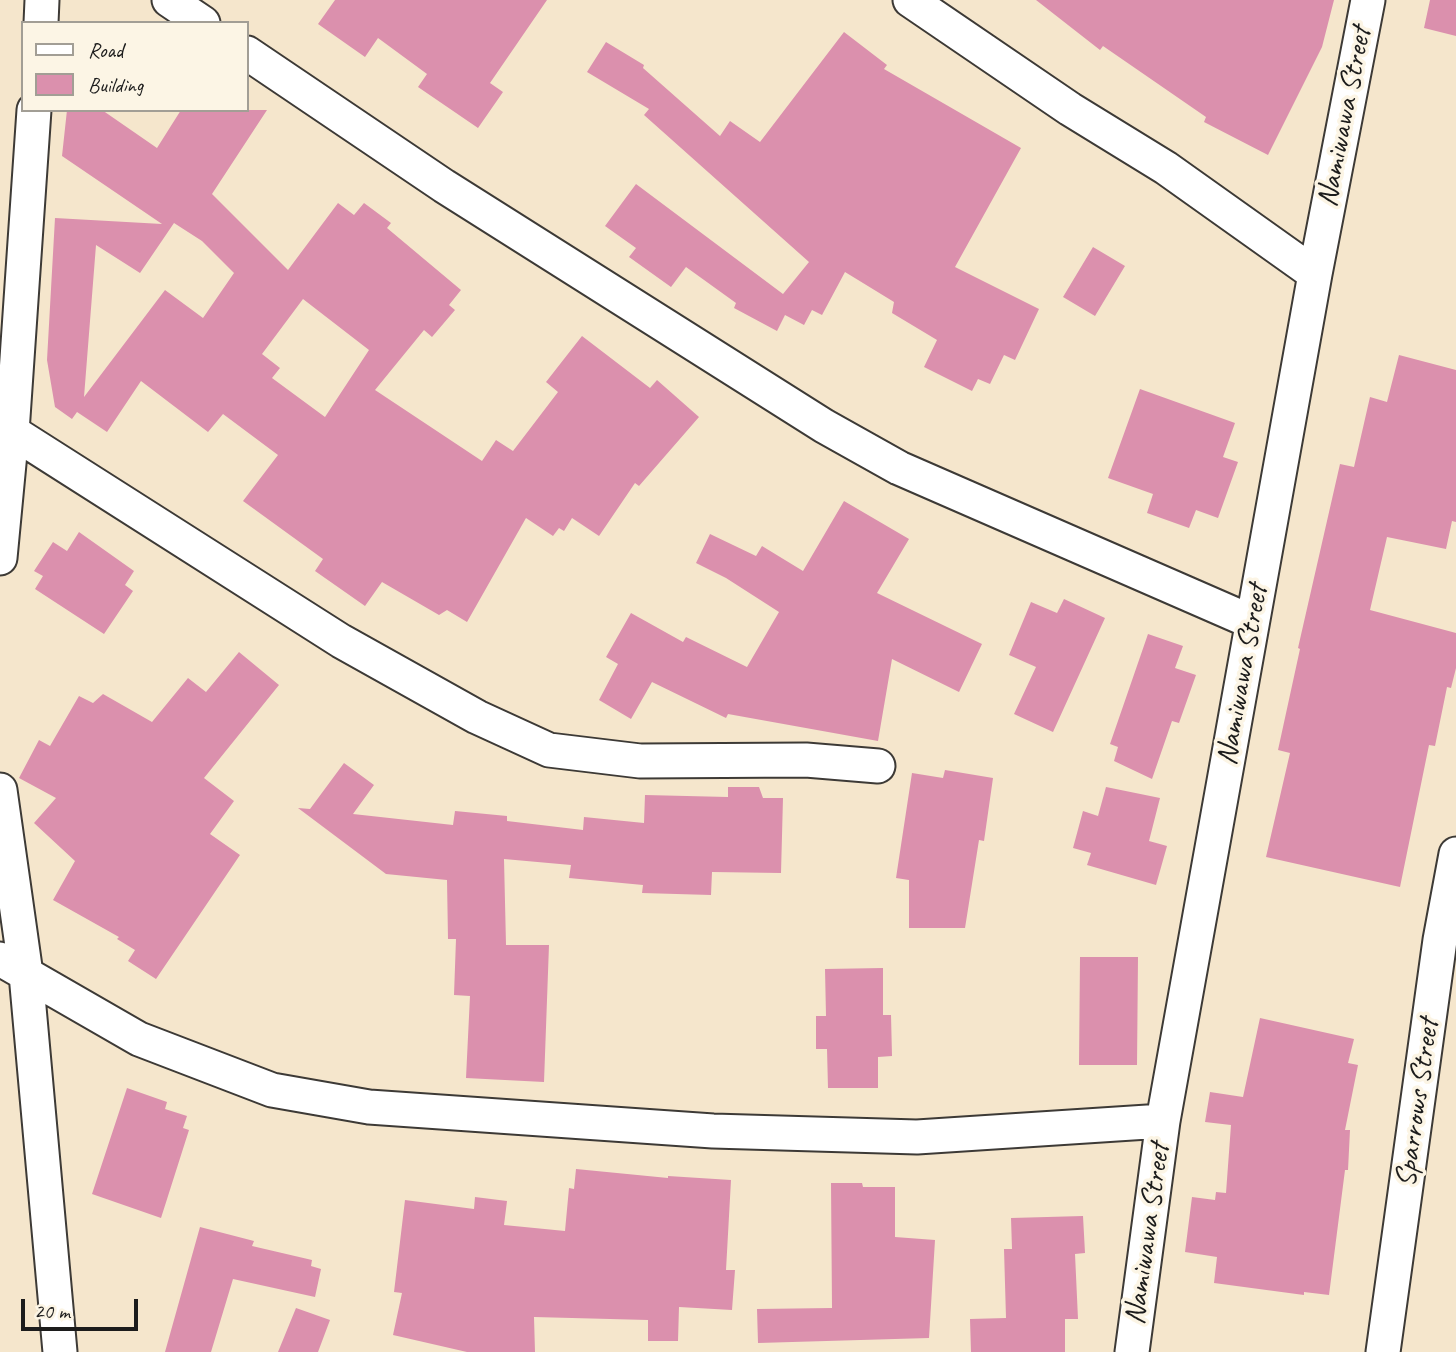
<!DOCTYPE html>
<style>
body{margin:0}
#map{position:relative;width:1456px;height:1352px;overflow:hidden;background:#f5e6cc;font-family:Caveat,sans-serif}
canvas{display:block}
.legend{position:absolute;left:21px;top:21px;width:228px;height:91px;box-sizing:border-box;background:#fcf5e5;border:2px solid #a29e95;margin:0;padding:9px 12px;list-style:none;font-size:21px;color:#1c1c1c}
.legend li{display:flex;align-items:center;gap:14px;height:35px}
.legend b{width:35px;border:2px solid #a29e95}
.scale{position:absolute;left:21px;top:1299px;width:117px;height:32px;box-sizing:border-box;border:4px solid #1c1c1c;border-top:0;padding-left:9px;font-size:21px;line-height:24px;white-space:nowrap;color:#1c1c1c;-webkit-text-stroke:5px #fcf5e5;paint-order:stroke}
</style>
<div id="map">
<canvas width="1456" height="1352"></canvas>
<ul class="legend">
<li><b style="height:9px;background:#fff"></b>Road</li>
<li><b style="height:19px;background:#db90ad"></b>Building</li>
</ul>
<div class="scale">20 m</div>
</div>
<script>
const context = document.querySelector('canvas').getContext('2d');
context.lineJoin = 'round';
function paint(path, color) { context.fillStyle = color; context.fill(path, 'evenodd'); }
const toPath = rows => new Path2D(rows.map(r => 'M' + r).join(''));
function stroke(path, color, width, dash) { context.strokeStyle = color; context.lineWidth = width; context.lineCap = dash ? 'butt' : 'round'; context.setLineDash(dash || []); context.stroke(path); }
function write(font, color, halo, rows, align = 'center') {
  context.font = font + ' Caveat,sans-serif'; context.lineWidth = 7; context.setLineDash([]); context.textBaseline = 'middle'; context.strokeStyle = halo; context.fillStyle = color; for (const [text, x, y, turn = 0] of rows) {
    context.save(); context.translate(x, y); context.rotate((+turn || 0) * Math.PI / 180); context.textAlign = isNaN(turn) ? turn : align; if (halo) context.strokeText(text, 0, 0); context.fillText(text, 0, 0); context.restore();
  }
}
const building = toPath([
 [335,0,547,0,490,83,503,92,478,128,418,87,427,74,378,38,365,57,318,24],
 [1036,0,1334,0,1322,47,1268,155,1204,122,1206,117,1103,46,1100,50],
 [1430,0,1456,0,1456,36,1424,28],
 [844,32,887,65,884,69,1021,148,955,267,1039,309,1015,360,1004,355,990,384,978,379,972,391,924,367,937,340,892,313,894,302,845,272,822,315,812,310,804,325,785,315,777,331,734,308,736,303,686,267,671,287,629,257,636,248,605,226,636,184,783,294,809,262,644,115,649,109,587,72,606,42,644,65,643,68,720,136,730,121,760,142],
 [67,110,102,110,157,148,181,110,267,110,212,194,288,270,338,203,354,215,364,203,391,223,387,228,461,290,449,305,455,310,432,337,424,330,375,390,482,461,496,440,513,451,558,392,546,382,582,336,650,388,657,380,699,417,639,486,635,483,599,536,572,518,564,531,559,528,553,536,526,518,467,622,447,610,439,615,382,582,365,606,315,571,323,559,243,501,278,455,223,414,208,432,141,381,107,432,77,412,72,419,55,407,47,360,55,218,162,224,62,156],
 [174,223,202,241,234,273,203,318,165,290,84,397,96,245,140,273],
 [303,299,369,350,325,417,272,378,280,368,262,354],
 [1093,247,1125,266,1095,316,1063,297],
 [1399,355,1456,370,1456,522,1452,521,1446,549,1387,537,1370,610,1456,633,1456,668,1451,688,1447,687,1435,746,1429,745,1400,887,1266,857,1290,753,1278,750,1300,649,1298,648,1340,464,1354,467,1370,397,1387,402],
 [1140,389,1235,423,1223,457,1238,462,1218,518,1196,510,1189,528,1147,513,1153,494,1108,478],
 [844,501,909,539,877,593,982,644,959,692,892,659,878,741,728,714,726,718,652,682,631,719,599,700,618,664,606,657,631,613,683,642,686,637,747,667,779,612,726,578,696,563,710,534,756,556,762,546,803,571],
 [79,532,134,571,125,585,133,591,104,634,35,589,43,576,34,571,53,542,67,551],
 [1064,599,1105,618,1053,732,1014,714,1036,667,1009,655,1031,602,1057,613],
 [1148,634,1183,646,1175,668,1196,675,1179,723,1172,721,1152,779,1114,761,1118,747,1110,744],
 [239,652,279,685,204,778,234,801,210,834,240,855,156,979,128,961,135,950,117,939,119,937,53,900,75,861,34,823,56,798,19,778,39,740,50,746,79,696,93,703,103,694,152,722,188,678,206,692],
 [344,763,374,785,353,814,453,825,455,811,507,816,507,821,583,830,584,817,644,823,645,795,728,797,728,787,759,787,763,798,783,798,781,873,712,872,711,895,642,893,643,885,569,878,571,865,504,859,506,945,549,945,544,1082,466,1078,470,996,454,995,456,939,448,939,447,880,386,874,298,808,310,809],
 [945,770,993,778,984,841,979,840,965,928,909,928,909,880,896,878,912,773,943,778],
 [1106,787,1160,798,1149,841,1167,846,1156,885,1087,865,1091,853,1073,848,1083,811,1098,816],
 [1080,957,1138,957,1137,1065,1079,1065],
 [883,968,883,1015,891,1015,892,1056,878,1057,878,1088,828,1088,827,1049,816,1049,816,1016,826,1016,825,969],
 [1260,1018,1354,1039,1348,1063,1358,1065,1345,1130,1350,1130,1348,1170,1345,1170,1329,1295,1304,1292,1304,1295,1214,1283,1217,1257,1185,1252,1192,1197,1215,1200,1216,1192,1226,1193,1231,1125,1205,1122,1210,1092,1243,1097],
 [127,1088,167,1102,165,1109,187,1116,183,1128,189,1130,161,1218,92,1194],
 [576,1169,668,1178,668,1176,731,1180,726,1270,735,1270,732,1310,679,1307,678,1341,648,1341,648,1320,534,1317,535,1352,467,1352,393,1335,402,1293,394,1292,405,1200,474,1209,475,1197,507,1201,504,1225,565,1231,569,1188,574,1189],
 [831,1183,862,1183,863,1187,895,1187,895,1237,935,1240,929,1338,758,1343,757,1309,832,1308],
 [1083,1216,1085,1253,1075,1254,1078,1319,1065,1319,1065,1352,971,1352,970,1319,1006,1318,1004,1249,1012,1249,1011,1218],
 [200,1227,254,1241,252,1246,312,1260,311,1266,321,1269,315,1297,233,1279,211,1352,165,1352],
 [296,1308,330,1320,318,1352,278,1352]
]);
const street = toPath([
 [169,0,203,23],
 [910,0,1070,109,1166,168,1315,274],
 [41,23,42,0],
 [247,53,444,186,824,426,899,468,1252,622],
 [0,424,341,641,477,717,549,750,640,761,806,760,878,766],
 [0,558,12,432,34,110],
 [0,790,26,974,60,1352],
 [0,959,139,1039,272,1090,369,1107,713,1131,917,1137,1163,1121],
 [1132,1352,1163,1121,1315,274,1368,0],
 [1383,1352,1440,940,1456,854]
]);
const streetNames = [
 ["Namiwawa Street",1345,117,-79],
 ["Namiwawa Street",1243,675,-80],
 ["Sparrows Street",1418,1103,-82],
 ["Namiwawa Street",1148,1234,-82]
];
paint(building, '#db90ad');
stroke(street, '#3d3a36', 37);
stroke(street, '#fff', 33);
write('30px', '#1c1c1c', '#fcf5e5', streetNames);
</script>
